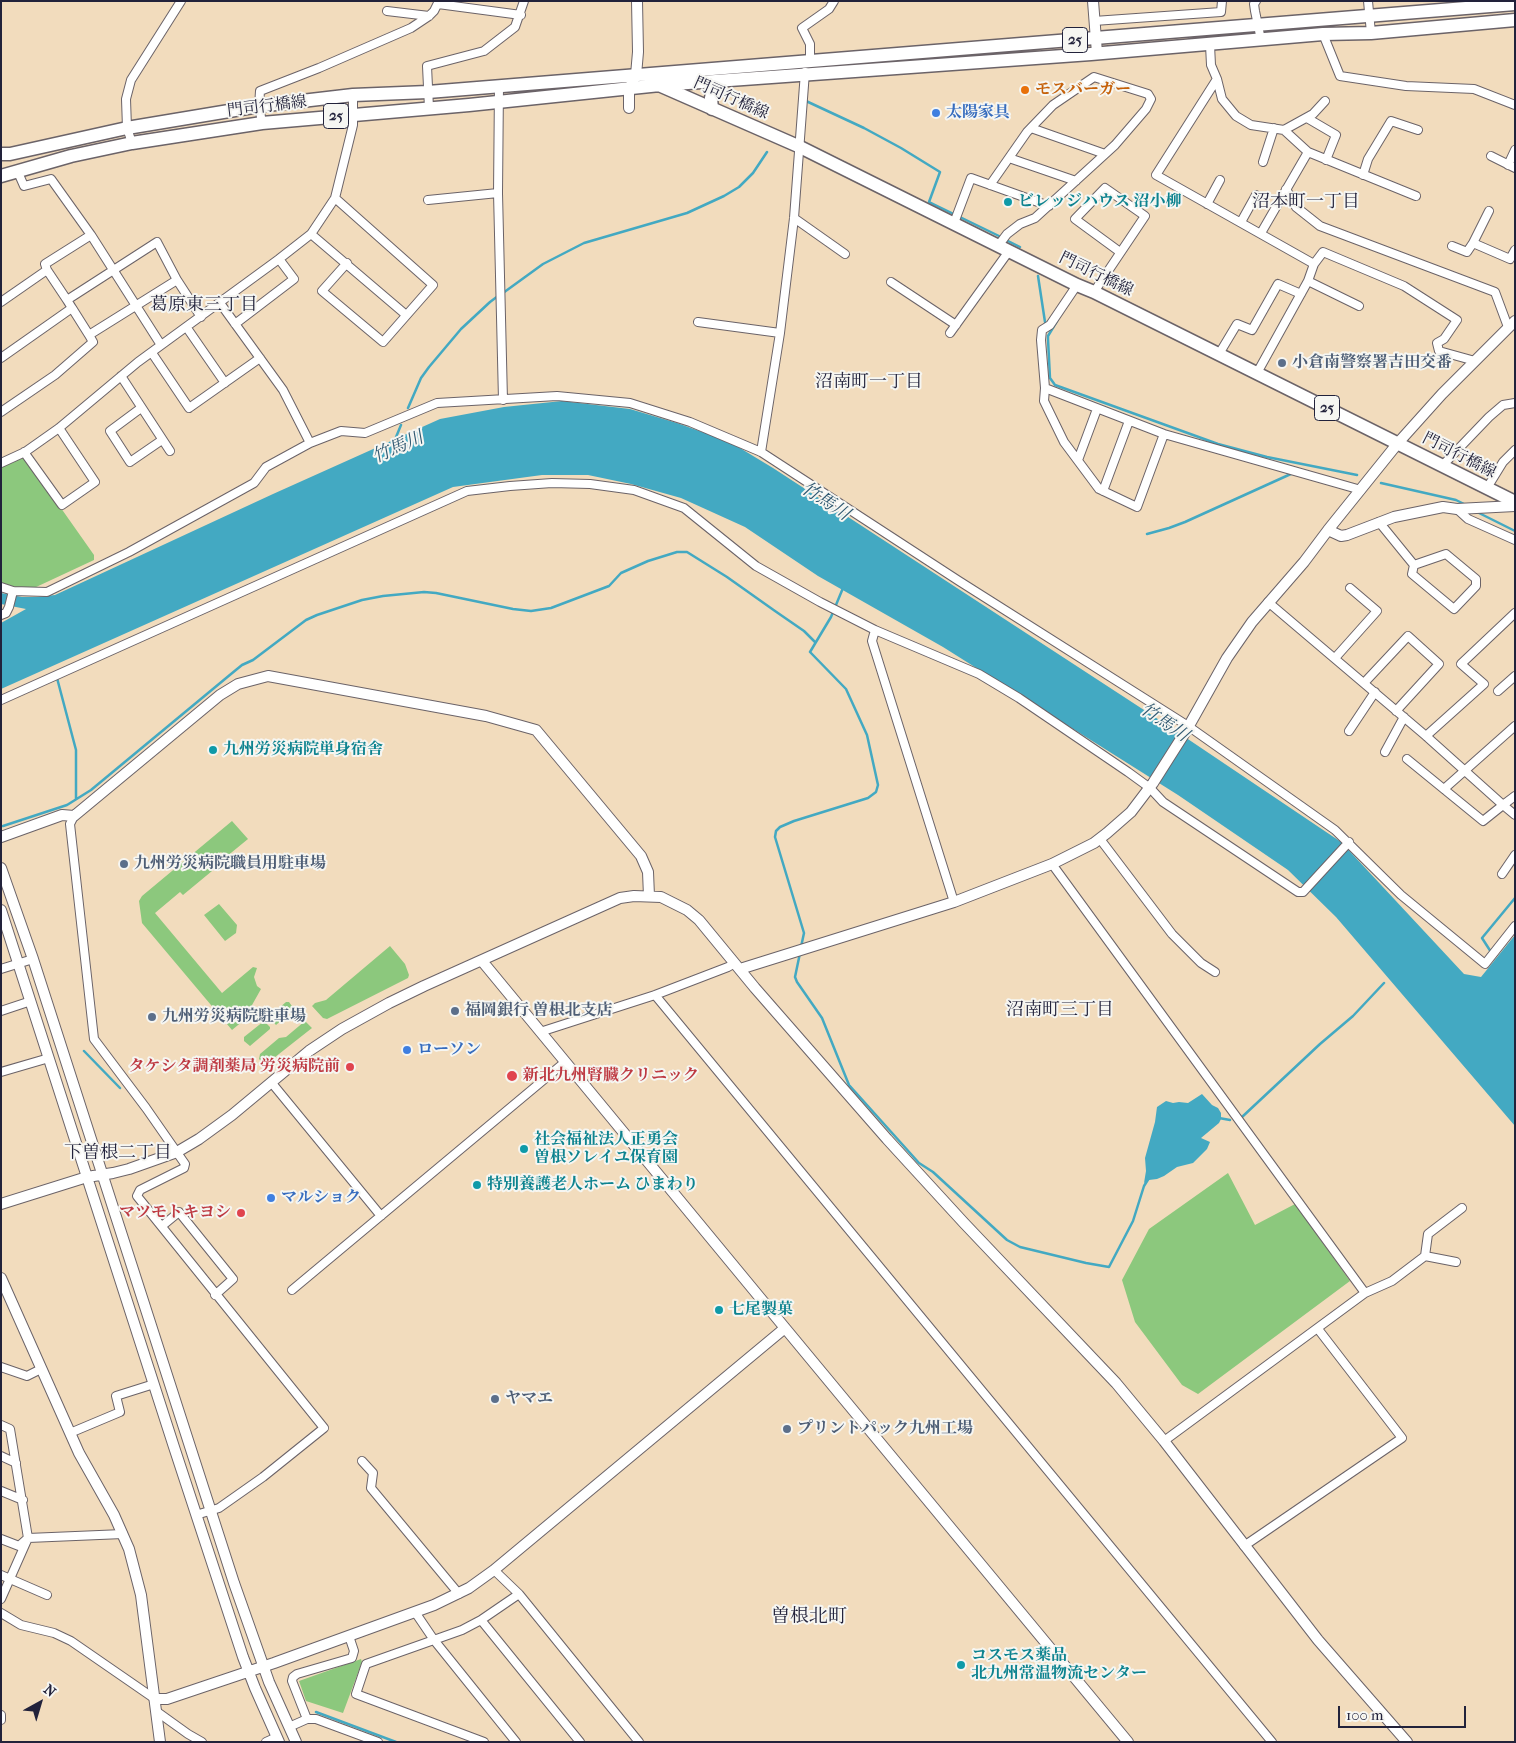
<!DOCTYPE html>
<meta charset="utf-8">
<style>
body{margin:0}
#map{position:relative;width:1516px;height:1743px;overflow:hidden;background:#f2dcbd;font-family:"IM FELL French Canon",serif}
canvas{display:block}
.frame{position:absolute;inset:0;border:2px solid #22223b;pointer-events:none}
.north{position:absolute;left:15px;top:1678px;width:50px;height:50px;-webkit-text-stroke:4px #f6f6f2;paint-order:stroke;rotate:39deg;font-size:14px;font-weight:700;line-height:20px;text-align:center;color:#22223b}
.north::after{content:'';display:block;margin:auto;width:18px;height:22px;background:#22223b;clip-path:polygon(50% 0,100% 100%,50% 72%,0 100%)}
.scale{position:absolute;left:1338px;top:1706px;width:128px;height:22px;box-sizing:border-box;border:2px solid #22223b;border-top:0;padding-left:6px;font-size:15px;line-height:18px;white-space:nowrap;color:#22223b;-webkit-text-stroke:4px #f6f6f2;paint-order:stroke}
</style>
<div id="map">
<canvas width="1516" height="1743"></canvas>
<div class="frame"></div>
<div class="north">N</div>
<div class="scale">100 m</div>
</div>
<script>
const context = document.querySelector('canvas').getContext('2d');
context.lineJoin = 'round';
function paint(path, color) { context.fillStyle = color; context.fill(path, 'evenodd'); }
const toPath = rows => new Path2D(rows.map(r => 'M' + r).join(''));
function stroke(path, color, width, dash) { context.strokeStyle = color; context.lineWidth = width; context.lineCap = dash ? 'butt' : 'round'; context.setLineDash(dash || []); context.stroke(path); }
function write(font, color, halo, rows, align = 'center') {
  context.font = font + ' "IM FELL French Canon","Noto Serif JP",serif'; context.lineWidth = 4; context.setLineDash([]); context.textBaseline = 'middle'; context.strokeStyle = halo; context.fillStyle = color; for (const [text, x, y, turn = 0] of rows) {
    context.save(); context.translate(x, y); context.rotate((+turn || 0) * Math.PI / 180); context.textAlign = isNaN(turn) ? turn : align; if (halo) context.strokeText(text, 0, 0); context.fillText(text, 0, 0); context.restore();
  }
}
const green = toPath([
 [21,455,25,457,94,555,94,560,34,588,16,587,1,584,1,465],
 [232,821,248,839,226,857,221,852,206,864,212,871,183,895,180,892,155,913,222,993,253,967,257,968,254,977,257,986,261,989,247,1014,249,1016,232,1030,142,923,139,901,142,896],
 [219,904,237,925,236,933,225,941,204,915],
 [390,946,405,964,409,975,408,978,327,1019,323,1018,312,1006,315,1003,326,1000],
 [286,1002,289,1002,294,1009,276,1025,269,1017],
 [264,1021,270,1027,270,1029,250,1046,244,1041,244,1037],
 [305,1021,312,1028,265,1065,259,1059,260,1054,279,1038,286,1037],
 [1228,1173,1255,1225,1295,1204,1350,1281,1198,1394,1182,1385,1135,1322,1122,1280,1149,1229],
 [361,1659,362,1662,343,1713,306,1701,299,1681]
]);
const water = toPath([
 [562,401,630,409,677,423,730,442,773,468,1167,725,1341,842,1464,974,1481,977,1515,935,1515,1126,1336,917,1288,870,1178,795,943,647,818,576,745,527,681,498,631,484,588,475,542,475,453,487,1,689,1,623,26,609,1,604,1,593,22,597,37,597,55,595,273,494,440,419,504,407],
 [1202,1094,1212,1105,1218,1108,1221,1113,1221,1119,1219,1123,1201,1138,1210,1142,1207,1149,1193,1163,1177,1167,1164,1176,1157,1179,1149,1180,1144,1183,1146,1171,1145,1158,1155,1122,1157,1107,1166,1101,1173,1103,1179,1102,1188,1103]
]);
const stream = toPath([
 [806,101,864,128,901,148,940,172,929,202,1001,237],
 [1006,240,1020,247],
 [1038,276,1045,322],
 [503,293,543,264,584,243,687,213,724,196,739,187,753,173,767,152],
 [1057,321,1048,336,1048,339,1050,378,1055,385,1218,444,1267,457,1357,475],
 [408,408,421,378,429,367,461,329,490,302,498,296],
 [394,442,401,425],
 [1381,483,1456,500,1466,505],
 [1477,512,1515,531],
 [1147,534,1169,528,1185,522,1293,473],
 [57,678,76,750,76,799],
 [3,826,67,805,91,790,231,674,242,665,253,660,306,620,317,615,362,600,383,596,424,592,436,593,513,609,531,611,551,608,609,586,621,573,648,561,677,552,687,552,727,577,775,611,804,631,815,642],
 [801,947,804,933,775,837,776,831,780,827,794,821,868,798,876,792,878,785,867,735,846,689,810,652,831,617,843,588],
 [1491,952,1482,938,1515,898],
 [800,953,795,977,797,982,822,1018,849,1085,919,1163,933,1172,1007,1240,1020,1247,1086,1263,1109,1267,1133,1221,1144,1186,1149,1178],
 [84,1051,120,1088],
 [1242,1117,1320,1044,1353,1016,1384,983],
 [1219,1118,1230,1120],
 [316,1712,396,1742]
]);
const minor = toPath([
 [1256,1,1254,4,1255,11,1261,40],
 [1368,1,1371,33],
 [438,4,521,15],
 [387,11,429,16],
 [1094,21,1221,12,1222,1],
 [1323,34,1340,76,1406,86,1474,89,1515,105],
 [1210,45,1211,65,1217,79,1156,175,1314,264,1308,281,1257,373],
 [810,61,810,44,802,28,829,9,834,1],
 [1217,79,1222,99,1236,116,1251,125,1284,130,1308,152],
 [499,86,498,193,503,400],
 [429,108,427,66,484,51,515,27,524,1],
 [1307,118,1336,135,1326,160],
 [262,123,259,106,260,91,319,68,411,28,429,16,434,11,439,1],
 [1031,128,1105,154],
 [1284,130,1313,114,1325,101],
 [132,143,127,128,126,99,131,80,181,1],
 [1491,156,1515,168],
 [1009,158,1076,181],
 [1263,162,1274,128],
 [1508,165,1515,150],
 [17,170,24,186,51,179,91,235,161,345],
 [1363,175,1368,159,1391,121,1418,130],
 [990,185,1027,132,1053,105,1094,77,1148,94,1151,99,1146,109,1115,145,1035,218,1020,224,1007,234,998,246],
 [1286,189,1296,207,1320,226,1495,292,1508,327],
 [335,198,433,285,383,342,322,291,347,263],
 [428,200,498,193],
 [1207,204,1220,180],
 [1489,211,1473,243,1510,259,1515,250],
 [794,218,845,254],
 [1241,222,1256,195],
 [954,223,971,178,1049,206],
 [1261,233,1308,152,1416,196],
 [311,234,405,314],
 [1452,246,1467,252,1473,243],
 [1314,264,1323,252,1404,286,1457,320,1444,339,1437,343,1439,351,1475,361],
 [47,270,45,264,91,235],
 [1308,281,1359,306],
 [891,282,956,325],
 [1077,285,1050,325,1042,330,1041,340,1045,388,1164,434,1361,490],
 [1094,292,1145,216,1105,188,1075,219,1120,252],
 [1,302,47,270,67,300],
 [220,303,283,390,310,443],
 [72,308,89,335],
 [698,322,780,333],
 [235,324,294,279,279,259],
 [187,328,225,383],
 [950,333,1009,251],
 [152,353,189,408,260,358],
 [1219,354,1237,324,1252,330,1278,284,1301,294],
 [1,358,72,308,67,300,157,242,177,280],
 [121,376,170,451],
 [1045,388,1044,401,1064,442,1099,489,1137,507,1164,434],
 [141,408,110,431,130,462,162,440],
 [1,412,55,375,93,342,89,335,177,280,201,317],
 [24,452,62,505,95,482,59,428],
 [761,452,780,333,794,218,805,72],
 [1078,460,1097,409],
 [1,463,25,452,59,428,138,362,279,259,311,234,335,198,353,125,353,95],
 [1442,466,1489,417,1503,405,1515,403],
 [1487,488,1503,462,1515,450],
 [1103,491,1129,421],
 [1457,509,1468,519,1515,540],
 [1379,522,1414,565,1412,574,1454,609,1476,586,1476,579,1446,554,1414,565],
 [1,587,13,591,47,592,129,552,254,483,266,467,310,443,341,431,365,433,437,403,557,396,630,403,690,422,761,452,959,581,1188,726,1335,830,1401,895,1485,964,1515,926],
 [1268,602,1426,736,1503,805,1483,821,1407,759],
 [1,615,6,613,9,607,13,591],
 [875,630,872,641,954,902],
 [1335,658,1377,611,1350,588],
 [1364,683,1408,636,1439,664,1396,711],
 [1498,691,1515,676],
 [1,700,467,491,510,486,552,483,590,484,634,490,684,508,756,566,820,602,875,630,979,674,1019,698,1128,772,1150,788,1163,802,1298,892,1303,892,1349,842],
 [1349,731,1375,692],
 [1426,736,1484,684,1461,664,1515,613],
 [1385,752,1404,717],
 [1444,789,1515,726],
 [1515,796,1503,805,1515,815],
 [74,816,70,824,94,1039,146,1108,185,1164,184,1168,140,1190,137,1196,324,1428,263,1477,219,1508,196,1515],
 [1100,839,1172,934,1201,963,1215,972],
 [1052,864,1365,1293],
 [1502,874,1515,855],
 [1,969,33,959],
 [655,995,1272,1742],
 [1,1011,31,1001],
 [540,1032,655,995,728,967,735,963],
 [1,1072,49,1058],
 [271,1082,381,1216],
 [162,1226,179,1212,233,1279,215,1295],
 [1425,1256,1428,1234,1462,1208],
 [292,1290,565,1062],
 [1,1367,27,1376,41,1369],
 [1,1425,10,1429,28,1538,1,1599],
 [70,1433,120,1412,116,1396,154,1384],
 [1164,1441,1365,1293,1392,1281,1425,1256,1456,1262],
 [1,1456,16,1463],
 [362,1461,373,1473,371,1488,459,1594],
 [1,1491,23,1500],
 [1,1539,19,1546,28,1538,123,1534],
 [1244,1546,1402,1438,1318,1329],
 [494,1570,519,1594,639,1742],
 [1,1575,47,1595],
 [415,1612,434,1640,516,1742],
 [1,1613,21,1625,54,1633,71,1641,155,1699],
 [481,1620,580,1742],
 [156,1711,188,1734,202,1742],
 [1,1715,1,1720],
 [307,1719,292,1681,293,1677,297,1674,352,1658,354,1651,349,1636],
 [289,1727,307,1719,316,1719,378,1742],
 [266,1742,277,1737],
 [484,1742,356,1694,366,1664,462,1630,481,1620,519,1594]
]);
const tertiary = toPath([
 [1093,1,1097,53],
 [629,108,629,89,636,75,638,52,637,1],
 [1328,530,1341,536,1347,535,1394,517,1443,507,1457,509,1515,506],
 [1,837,62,815,74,816,220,695,238,684,268,676,486,716,536,730,641,856,648,872,649,896],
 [1,868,33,959,234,1583,269,1682,296,1742],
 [1,910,174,1447,243,1657,255,1688,279,1742],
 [482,961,785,1328,1128,1742],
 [740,969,954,902,1052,864,1094,843,1107,833,1131,812,1153,783,1186,731,1227,658,1252,622,1304,562,1328,530,1398,443,1442,394,1515,321],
 [1,1204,87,1177,113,1173,129,1169,177,1152,199,1139,232,1115,309,1051,342,1029,389,1003,424,986,620,898,634,896,661,897,687,910,699,920,755,988,887,1139,964,1223,1116,1383,1164,1441,1318,1640,1407,1742],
 [1,1278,79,1453,114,1515,129,1549,141,1595,160,1742],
 [155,1699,167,1699,274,1663,434,1605,469,1588,494,1570,785,1328]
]);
const primary = toPath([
 [661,86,798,146,1077,285,1094,292,1515,502],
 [712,109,711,98,715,82],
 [1,154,10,154,127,128,259,106,353,95,428,92,1515,4],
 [1,176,71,156,132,143,262,123,469,105,660,85,1091,54,1323,34,1371,33,1515,20]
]);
const markers = [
 [1025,90,5,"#e8710a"],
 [936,113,5,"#3f7fe0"],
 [1008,202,5,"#0f9aa8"],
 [1282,363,5,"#5c6f8a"],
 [213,750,5,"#0f9aa8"],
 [124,864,5,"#5c6f8a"],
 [455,1011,5,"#5c6f8a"],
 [152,1017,5,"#5c6f8a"],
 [407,1050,5,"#3f7fe0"],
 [350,1067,5,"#e0444e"],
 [512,1076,6,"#e0444e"],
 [524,1149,5,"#0f9aa8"],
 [477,1185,5,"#0f9aa8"],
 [271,1198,5,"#3f7fe0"],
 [241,1213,5,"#e0444e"],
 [719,1310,5,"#0f9aa8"],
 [495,1399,5,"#5c6f8a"],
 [787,1429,5,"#5c6f8a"],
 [961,1665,5,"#0f9aa8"]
];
const shields = [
 [1075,40,25],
 [336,116,25],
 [1327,408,25]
];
const shieldNames = [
 ["25",1075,40],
 ["25",336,116],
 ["25",1327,408]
];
const foodNames = [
 ["モスバーガー",1035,90]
];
const streetNames = [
 ["門司行橋線",731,99,24],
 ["門司行橋線",267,107,-7],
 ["門司行橋線",1096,275,26],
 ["門司行橋線",1459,456,27]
];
const shopNames = [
 ["太陽家具",946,113],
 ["ローソン",417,1050],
 ["マルショク",281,1198]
];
const cultureNames = [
 ["ビレッジハウス 沼小柳",1018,202],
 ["九州労災病院単身宿舎",223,750],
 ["社会福祉法人正勇会",534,1140],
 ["曽根ソレイユ保育園",534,1158],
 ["特別養護老人ホーム ひまわり",487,1185],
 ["七尾製菓",729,1310],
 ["コスモス薬品",971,1656],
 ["北九州常温物流センター",971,1674]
];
const serviceNames = [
 ["小倉南警察署吉田交番",1292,363],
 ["九州労災病院職員用駐車場",134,864],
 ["福岡銀行 曽根北支店",465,1011],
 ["九州労災病院駐車場",162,1017],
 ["ヤマエ",505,1399],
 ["プリントパック九州工場",797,1429]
];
const healthNames = [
 ["タケシタ調剤薬局 労災病院前",340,1067],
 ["新北九州腎臓クリニック",523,1076,"left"],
 ["マツモトキヨシ",231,1213]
];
const neighbourhoodNames = [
 ["沼本町一丁目",1306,203],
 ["葛原東三丁目",204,306],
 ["沼南町一丁目",869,383],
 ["沼南町三丁目",1060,1011],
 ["下曽根二丁目",118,1154]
];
const waterNames = [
 ["竹馬川",398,448,-24],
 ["竹馬川",825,502,33],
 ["竹馬川",1164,723,34]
];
const quarterNames = [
 ["曽根北町",809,1617]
];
paint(green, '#8cc87d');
paint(water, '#43a9c2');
stroke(stream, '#43a9c2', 2.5);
stroke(minor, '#6b6368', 10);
stroke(tertiary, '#6b6368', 12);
stroke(primary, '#6b6368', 15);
stroke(minor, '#fff', 8);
stroke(tertiary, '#fff', 10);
stroke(primary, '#fff', 12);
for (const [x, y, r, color] of markers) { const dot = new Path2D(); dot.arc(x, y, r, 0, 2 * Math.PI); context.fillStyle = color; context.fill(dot); stroke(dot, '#f6f6f2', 2); }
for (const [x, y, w] of shields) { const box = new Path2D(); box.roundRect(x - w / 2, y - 12.5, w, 25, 4); context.fillStyle = '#f6f6f2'; context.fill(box); stroke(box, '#22223b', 1); }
write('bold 15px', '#22223b', null, shieldNames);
write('bold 16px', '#c56008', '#f6f6f2', foodNames, 'left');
write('16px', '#22223b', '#f6f6f2', streetNames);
write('bold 16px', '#366cbe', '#f6f6f2', shopNames, 'left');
write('bold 16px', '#0d838f', '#f6f6f2', cultureNames, 'left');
write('bold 16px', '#4e5e75', '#f6f6f2', serviceNames, 'left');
write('bold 16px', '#be3a42', '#f6f6f2', healthNames, 'right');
write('18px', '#22223b', '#f6f6f2', neighbourhoodNames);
write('italic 18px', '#2f5871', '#f6f6f2', waterNames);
write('19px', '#22223b', '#f6f6f2', quarterNames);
</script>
